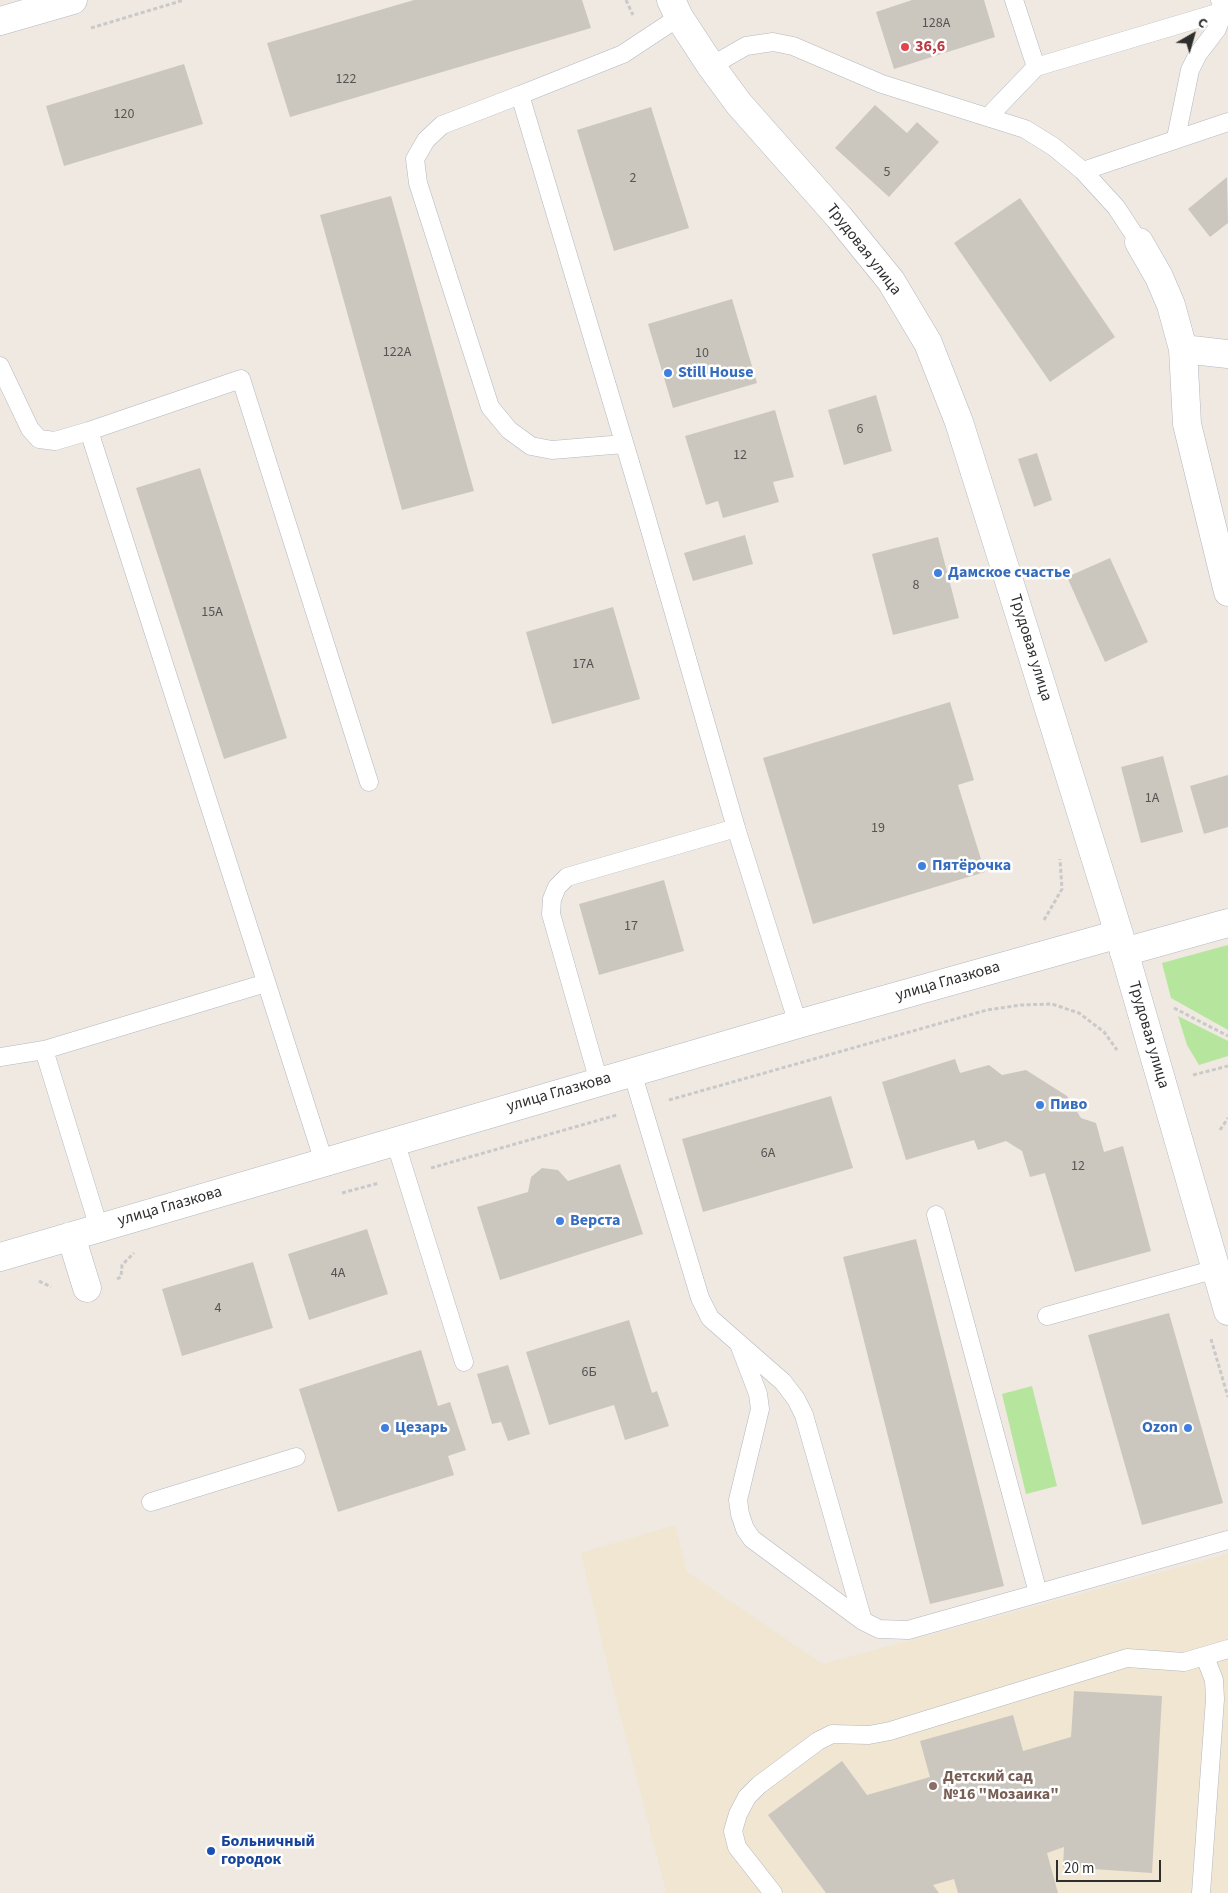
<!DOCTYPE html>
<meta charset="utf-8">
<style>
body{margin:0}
#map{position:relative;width:1228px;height:1893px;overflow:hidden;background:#efe9e1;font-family:"Source Sans 3",sans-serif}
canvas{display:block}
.north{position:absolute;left:1168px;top:10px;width:50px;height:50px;-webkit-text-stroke:4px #fff;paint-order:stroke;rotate:38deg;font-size:14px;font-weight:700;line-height:20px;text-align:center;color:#2e2e2e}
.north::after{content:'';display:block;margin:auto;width:18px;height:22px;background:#2e2e2e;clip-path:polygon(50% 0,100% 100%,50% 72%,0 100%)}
.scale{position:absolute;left:1056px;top:1860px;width:105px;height:22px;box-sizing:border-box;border:2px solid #2e2e2e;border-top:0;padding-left:6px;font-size:15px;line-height:18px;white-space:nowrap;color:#2e2e2e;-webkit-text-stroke:4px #fff;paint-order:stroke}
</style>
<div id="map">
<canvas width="1228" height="1893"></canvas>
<div class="north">С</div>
<div class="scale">20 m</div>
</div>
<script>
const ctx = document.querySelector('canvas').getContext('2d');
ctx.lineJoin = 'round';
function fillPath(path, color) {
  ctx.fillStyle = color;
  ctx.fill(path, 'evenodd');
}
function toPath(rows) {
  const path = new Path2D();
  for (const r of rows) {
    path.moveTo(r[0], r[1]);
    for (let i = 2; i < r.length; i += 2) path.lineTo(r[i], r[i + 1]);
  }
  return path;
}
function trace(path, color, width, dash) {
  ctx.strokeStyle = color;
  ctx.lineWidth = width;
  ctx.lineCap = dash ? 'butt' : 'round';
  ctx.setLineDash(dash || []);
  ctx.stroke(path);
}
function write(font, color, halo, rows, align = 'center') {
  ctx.font = font + ' "Source Sans 3",sans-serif';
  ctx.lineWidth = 5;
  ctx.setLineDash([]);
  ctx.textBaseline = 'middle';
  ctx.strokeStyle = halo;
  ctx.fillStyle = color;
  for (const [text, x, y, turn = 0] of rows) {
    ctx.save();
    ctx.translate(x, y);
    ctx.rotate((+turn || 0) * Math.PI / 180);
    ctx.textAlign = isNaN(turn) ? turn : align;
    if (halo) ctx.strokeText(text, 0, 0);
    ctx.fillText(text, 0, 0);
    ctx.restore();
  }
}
fillPath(toPath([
 [675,1525,687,1572,823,1664,1228,1554,1228,1893,660,1893,666,1891,611,1680,581,1553]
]), '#f0e6d1');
fillPath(toPath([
 [1228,945,1228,1030,1171,998,1162,963],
 [1178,1016,1228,1041,1228,1056,1199,1065,1187,1045],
 [1032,1386,1057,1486,1026,1494,1002,1394]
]), '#b6e59e');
fillPath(toPath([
 [414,0,582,0,591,28,290,117,267,43],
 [912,0,984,0,995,37,894,69,876,12],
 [184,64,203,124,64,166,46,106],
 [875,105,907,133,917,122,939,142,889,197,835,148],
 [651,107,689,228,614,251,577,130],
 [1227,177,1228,223,1210,237,1188,209],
 [391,196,474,491,402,510,320,215],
 [1020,198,1115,337,1050,382,954,243],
 [732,299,757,383,673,408,648,324],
 [876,395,892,451,844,465,828,410],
 [775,410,794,477,773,482,779,502,723,518,718,501,706,505,685,436],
 [1037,453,1052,500,1034,507,1018,459],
 [200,468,287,738,224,759,136,488],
 [745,535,753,564,693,581,684,553],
 [938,537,959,618,893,635,872,554],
 [1110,558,1148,642,1105,662,1067,577],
 [613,607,640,699,552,724,526,632],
 [950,702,974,780,958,785,985,872,813,924,763,758],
 [1163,756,1183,832,1141,843,1121,767],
 [1228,775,1228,827,1204,834,1190,786],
 [664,880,684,951,599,975,579,904],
 [955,1059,960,1073,989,1065,1002,1075,1026,1070,1067,1096,1081,1118,1096,1123,1104,1152,1123,1146,1151,1251,1075,1272,1045,1173,1030,1177,1022,1151,1006,1141,978,1150,974,1140,906,1160,882,1082],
 [831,1096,853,1168,703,1212,682,1139],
 [620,1164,643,1234,500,1280,477,1207,528,1192,531,1177,542,1168,558,1170,568,1181],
 [367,1229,388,1294,309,1320,288,1254],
 [916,1239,1004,1586,930,1604,843,1257],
 [253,1262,273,1328,182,1356,162,1289],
 [1169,1313,1223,1503,1142,1525,1088,1335],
 [629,1320,652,1393,657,1391,669,1426,625,1440,614,1405,549,1425,526,1352],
 [421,1350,438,1406,450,1402,466,1450,448,1456,454,1475,338,1512,299,1389],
 [508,1365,530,1434,508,1441,501,1422,492,1424,477,1374],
 [1074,1691,1162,1696,1152,1873,1063,1867,1064,1847,1047,1853,1058,1893,958,1893,954,1879,933,1885,939,1893,826,1893,768,1815,842,1761,867,1795,930,1777,920,1741,1013,1715,1023,1751,1071,1737]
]), '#cbc7bf');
const lane = toPath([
 [1014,0,1036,67],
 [679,17,623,54,520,95,644,509,736,828,798,1024],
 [711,66,746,46,773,42,793,46,882,84,1025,129,1054,147,1083,171,1116,207,1139,242],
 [520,95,442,125,426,140,415,159,418,183,490,407,509,430,531,446,552,450,624,444],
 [988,117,1036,67,1224,11,1220,0],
 [1176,138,1190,70,1198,54,1217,29,1224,11,1228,9],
 [1083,171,1228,122],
 [0,366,30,429,39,439,55,441,89,431,324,1162],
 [89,431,241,379,369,782],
 [0,1057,44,1050],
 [632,1072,700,1298,710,1318,783,1382,796,1399,804,1415,863,1621],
 [599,1082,551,914,552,899,557,887,567,877,736,828],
 [395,1141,464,1362],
 [936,1215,1038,1593],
 [99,1228,44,1050,266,983],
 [1047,1316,1216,1269],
 [739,1344,758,1394,760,1409,738,1500,740,1514,745,1529,752,1539,863,1621,879,1629,908,1630,1228,1540],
 [151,1502,296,1457],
 [773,1893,737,1847,733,1831,738,1814,747,1797,759,1785,818,1741,832,1734,869,1735,890,1731,1127,1658,1184,1662,1228,1649],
 [1201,1893,1215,1699,1214,1680,1205,1657]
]);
const street = toPath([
 [1139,242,1159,277,1171,305,1183,349,1187,424,1228,592],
 [1183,349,1228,354],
 [1124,952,1228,923]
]);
const secondary = toPath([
 [671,0,679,17,711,66,739,104,839,217,891,281,928,343,959,422,1010,584,1119,934,1228,1311],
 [0,21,73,0],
 [71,1236,87,1288],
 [0,1257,798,1024,1119,934]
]);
trace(lane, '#b4b7c1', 19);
trace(street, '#b4b7c1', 29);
trace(secondary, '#b4b7c1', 29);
trace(toPath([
 [626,0,633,15],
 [91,28,184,0],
 [1044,920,1062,889,1060,859],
 [1174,1008,1228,1036],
 [1193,1075,1228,1066],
 [669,1100,987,1010,1021,1005,1052,1004,1079,1013,1104,1032,1117,1050],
 [1220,1130,1228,1118],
 [431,1168,617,1115],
 [342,1193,379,1183],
 [117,1279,121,1277,122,1265,134,1253],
 [39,1281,51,1287],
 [1211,1339,1228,1397]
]), '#c9c9c9', 3, [4, 2.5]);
trace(lane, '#fff', 18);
trace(street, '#fff', 28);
trace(secondary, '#fff', 28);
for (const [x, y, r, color] of [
 [905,47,5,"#e0444e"],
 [668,373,5,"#3f7fe0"],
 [938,573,5,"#3f7fe0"],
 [922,866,5,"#3f7fe0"],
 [1040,1105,5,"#3f7fe0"],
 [560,1221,5,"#3f7fe0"],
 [385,1428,5,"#3f7fe0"],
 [1188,1428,5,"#3f7fe0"],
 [933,1786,5,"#8d6e63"],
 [211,1851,5,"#1a4fb4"]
]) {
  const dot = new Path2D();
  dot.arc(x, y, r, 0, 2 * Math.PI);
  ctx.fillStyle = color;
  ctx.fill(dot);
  trace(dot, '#fff', 2);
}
write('14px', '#555452', null, [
 ["128А",936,24],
 ["122",346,80],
 ["120",124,115],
 ["5",887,173],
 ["2",633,179],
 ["122А",397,353],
 ["10",702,354],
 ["6",860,430],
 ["12",740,456],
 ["8",916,586],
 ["15А",212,613],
 ["17А",583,665],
 ["1А",1152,799],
 ["19",878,829],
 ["17",631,927],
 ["6А",768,1154],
 ["12",1078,1167],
 ["4А",338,1274],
 ["4",218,1309],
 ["6Б",589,1373]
]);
write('bold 16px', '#be3a42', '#fff', [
 ["36,6",915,47]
], 'left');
write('16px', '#2e2e2e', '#fff', [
 ["Трудовая улица",863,250,52],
 ["Трудовая улица",1030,648,73],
 ["улица Глазкова",948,982,-16],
 ["Трудовая улица",1148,1035,74],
 ["улица Глазкова",559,1093,-16],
 ["улица Глазкова",170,1207,-16]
]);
write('bold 16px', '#366cbe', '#fff', [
 ["Still House",678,373],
 ["Дамское счастье",948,573],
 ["Пятёрочка",932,866],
 ["Пиво",1050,1105],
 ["Верста",570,1221],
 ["Цезарь",395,1428],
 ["Ozon",1178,1428,"right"]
], 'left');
write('bold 16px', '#785e54', '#fff', [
 ["Детский сад",943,1777],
 ["№16 \"Мозаика\"",943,1795]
], 'left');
write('bold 16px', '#164399', '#fff', [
 ["Больничный",221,1842],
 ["городок",221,1860]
], 'left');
</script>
